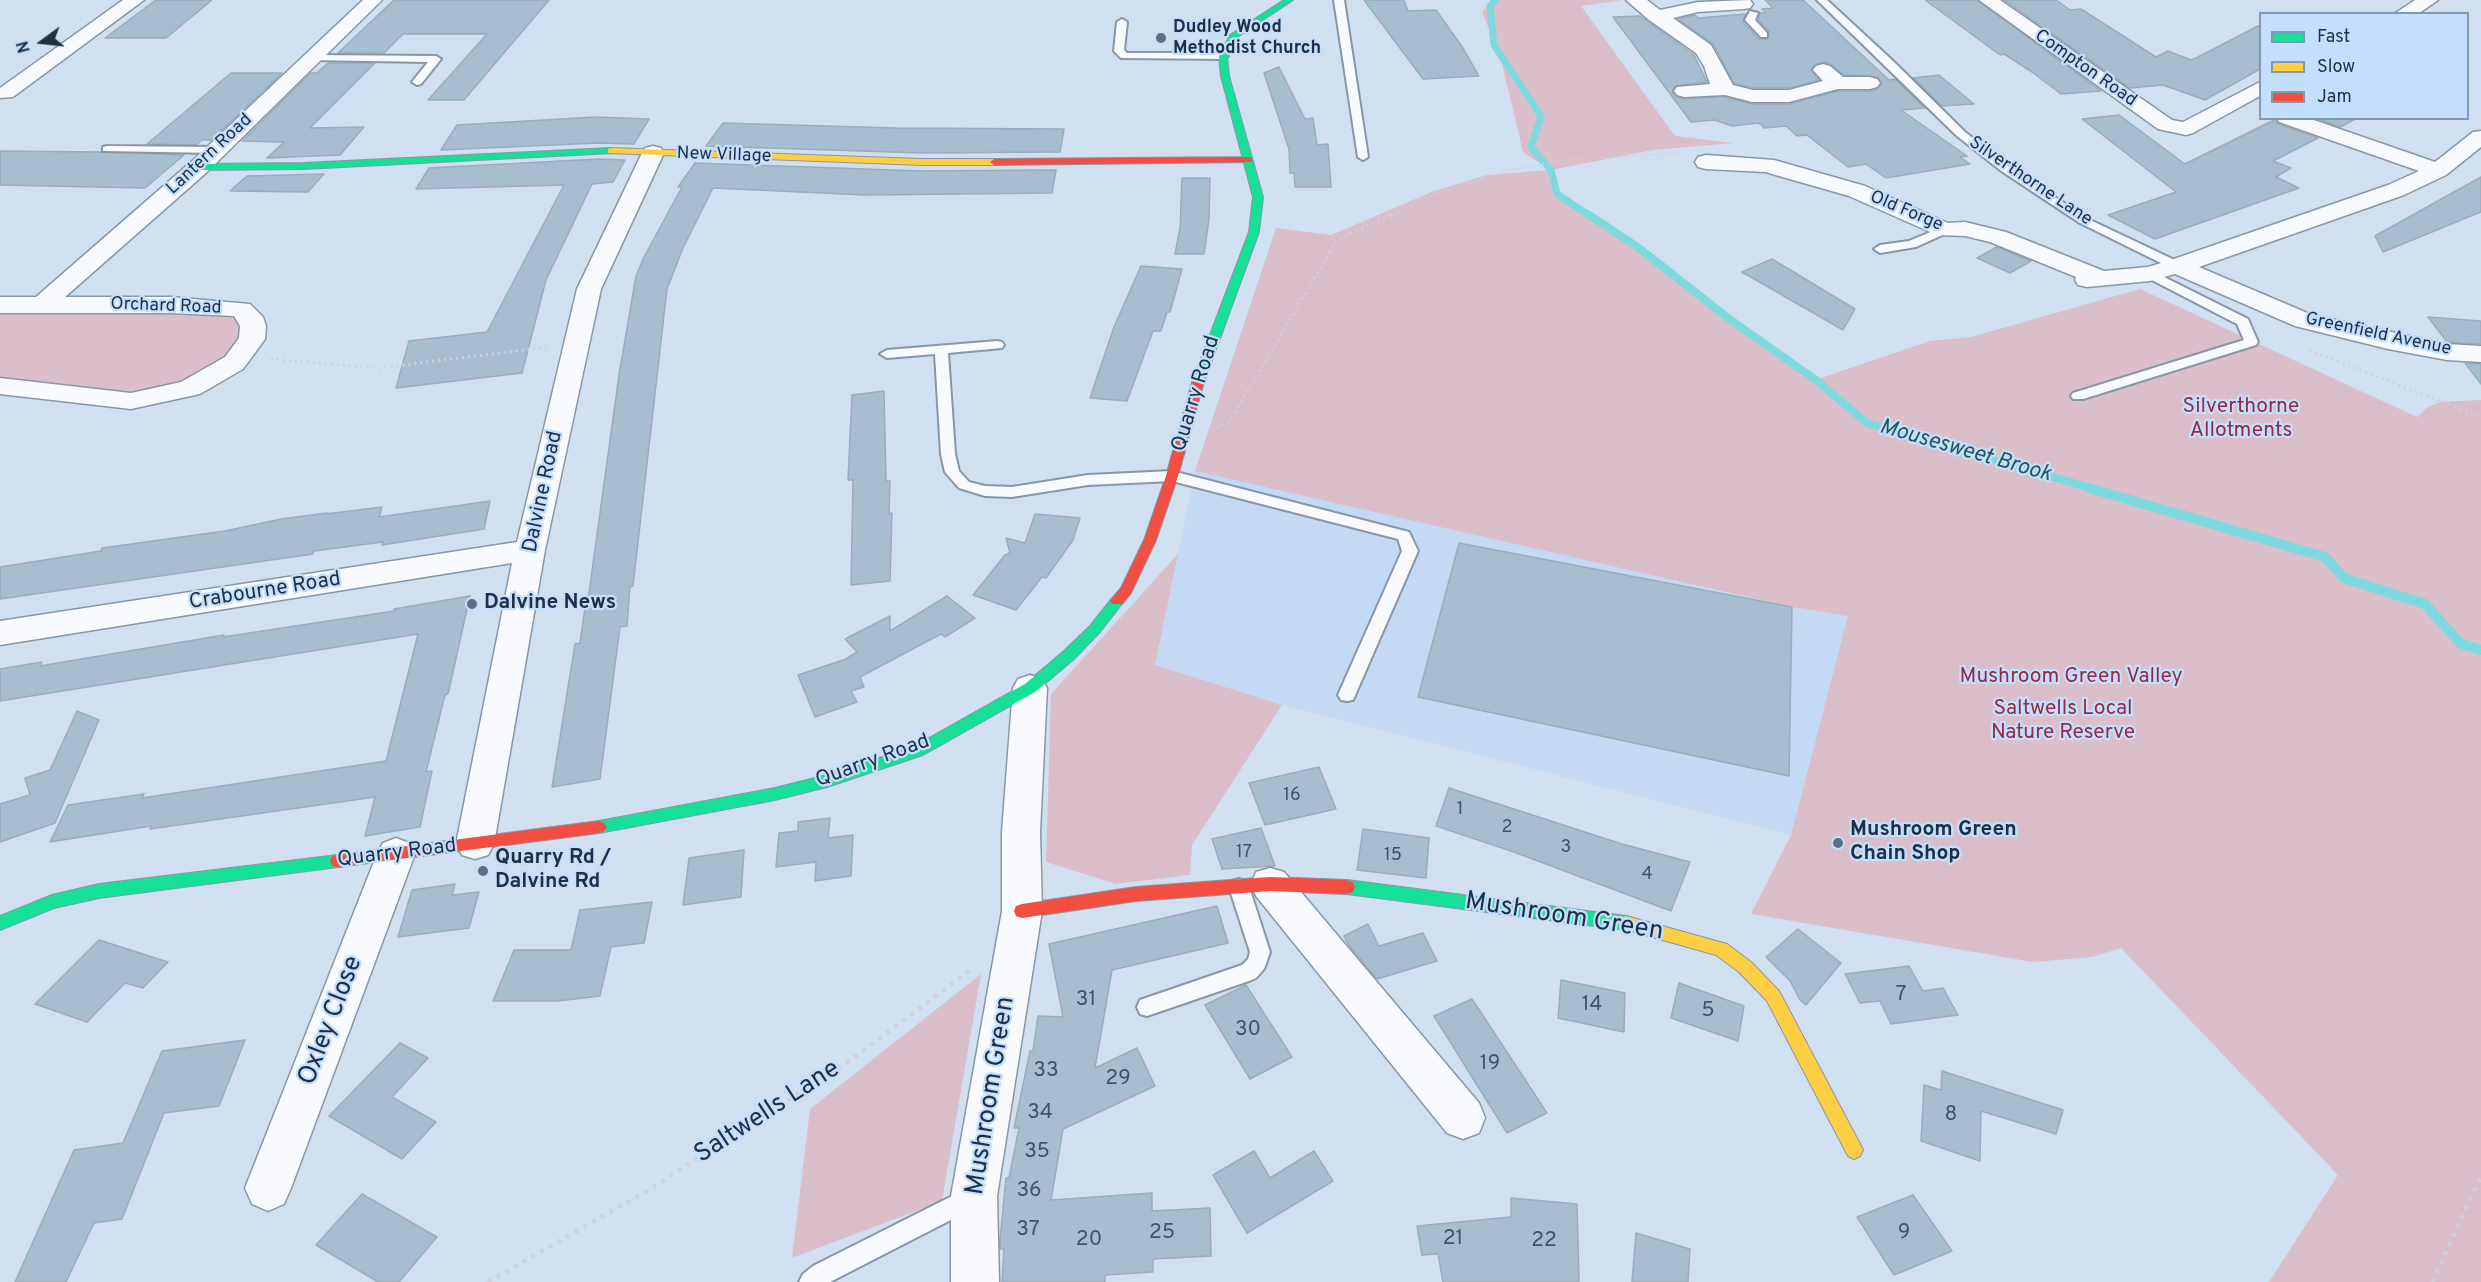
<!DOCTYPE html>
<style>
body{margin:0}
#map{position:relative;width:2481px;height:1282px;overflow:hidden;background:#d1e0f1;font-family:Overpass,sans-serif}
canvas{display:block}
.legend{position:absolute;left:2259px;top:12px;width:210px;height:108px;box-sizing:border-box;background:#c4dffe;border:2px solid #8299b4;margin:0;padding:8px 10px;list-style:none;font-size:18px;color:#1f3044}
.legend li{display:flex;align-items:center;gap:12px;height:30px}
.legend b{width:30px;border:2px solid #8299b4}
.north{position:absolute;left:12px;top:12px;width:60px;height:60px;-webkit-text-stroke:4px #c4dffe;paint-order:stroke;rotate:255deg;font-size:16px;font-weight:700;line-height:24px;text-align:center;color:#1f3044}
.north::after{content:'';display:block;margin:auto;width:21px;height:27px;background:#1f3044;clip-path:polygon(50% 0,100% 100%,50% 72%,0 100%)}
</style>
<div id="map">
<canvas width="2481" height="1282"></canvas>
<ul class="legend">
<li><b style="height:8px;background:#16e098"></b>Fast</li>
<li><b style="height:8px;background:#ffcf43"></b>Slow</li>
<li><b style="height:8px;background:#f24e42"></b>Jam</li>
</ul>
<div class="north">N</div>
</div>
<script>
const ctx = document.querySelector('canvas').getContext('2d');
ctx.lineJoin = 'round';
function fillPath(path, color) {
  ctx.fillStyle = color;
  ctx.fill(path, 'evenodd');
}
function toPath(rows) {
  const path = new Path2D();
  for (const r of rows) {
    path.moveTo(r[0], r[1]);
    for (let i = 2; i < r.length; i += 2) path.lineTo(r[i], r[i + 1]);
  }
  return path;
}
function trace(path, color, width, dash) {
  ctx.strokeStyle = color;
  ctx.lineWidth = width;
  ctx.lineCap = dash ? 'butt' : 'round';
  ctx.setLineDash(dash || []);
  ctx.stroke(path);
}
function write(font, color, halo, rows, align = 'center') {
  ctx.font = font + ' Overpass,sans-serif';
  ctx.lineWidth = 4.5;
  ctx.setLineDash([]);
  ctx.textBaseline = 'middle';
  ctx.strokeStyle = halo;
  ctx.fillStyle = color;
  for (const [text, x, y, turn = 0] of rows) {
    ctx.save();
    ctx.translate(x, y);
    ctx.rotate((+turn || 0) * Math.PI / 180);
    ctx.textAlign = isNaN(turn) ? turn : align;
    if (halo) ctx.strokeText(text, 0, 0);
    ctx.fillText(text, 0, 0);
    ctx.restore();
  }
}
fillPath(toPath([
 [1195,470,1792,607,1848,616,1791,835,1282,705,1155,666]
]), '#c3d9f4');
fillPath(toPath([
 [1493,0,1623,0,1581,6,1675,136,1734,143,1652,150,1551,170,1557,194,1639,248,1728,318,1818,379,1930,341,1971,337,2140,289,2417,417,2428,407,2440,402,2481,400,2481,1282,2269,1282,2338,1175,2121,948,2092,957,2033,962,1751,914,1791,835,1848,616,1792,607,1195,471,1276,228,1331,235,1434,191,1487,175,1550,170,1523,152,1501,59,1482,12],
 [0,312,226,314,239,322,241,330,238,344,226,357,202,373,172,385,119,393,0,379],
 [1178,554,1155,665,1282,705,1192,845,1190,875,1116,884,1046,862,1051,694],
 [981,974,942,1201,792,1258,810,1109]
]), '#dabec9');
trace(toPath([
 [1495,0,1490,6,1494,45,1541,116,1531,147,1551,170,1557,194,1590,216]
]), '#7dd9dc', 7);
trace(toPath([
 [1588,214,1639,248,1728,318,1816,380,1867,423,2094,489]
]), '#7dd9dc', 8);
trace(toPath([
 [2089,488,2325,557,2344,578,2425,604,2460,643,2481,650]
]), '#7dd9dc', 10);
const building = toPath([
 [156,0,212,0,166,38,105,38,156,0],
 [394,0,549,0,464,100,428,100,487,34,403,34,384,53,338,53,394,0],
 [1364,0,1404,0,1408,11,1436,10,1463,48,1479,76,1423,79,1364,0],
 [1765,0,1803,0,1889,80,1895,79,1925,108,1901,110,1967,156,1960,157,1970,164,1886,178,1866,164,1848,167,1807,135,1797,136,1786,126,1764,128,1759,123,1732,126,1715,120,1691,122,1613,17,1640,16,1694,55,1707,82,1675,86,1672,92,1676,97,1683,99,1725,97,1752,104,1789,104,1838,91,1871,91,1878,89,1882,84,1878,77,1844,75,1831,64,1824,62,1815,64,1811,70,1819,80,1789,88,1753,88,1734,83,1713,44,1678,19,1695,15,1698,18,1746,14,1743,22,1759,39,1767,39,1769,31,1758,20,1760,13,1766,13,1762,9,1773,8,1765,0],
 [1925,0,1977,0,2101,91,2061,94,2032,72,2004,54,2000,55,1925,0],
 [2004,0,2056,0,2070,10,2081,9,2156,57,2168,51,2191,60,2196,58,2260,25,2260,69,2205,100,2163,85,2130,88,2004,0],
 [328,63,375,63,310,128,364,127,340,155,267,158,284,142,242,141,311,73,317,73,328,63],
 [1279,67,1305,119,1313,118,1317,145,1328,144,1331,187,1295,187,1294,173,1290,173,1289,149,1264,73,1279,67],
 [231,73,282,73,211,140,202,140,196,145,147,144,231,73],
 [1939,75,1974,104,1942,106,1913,78,1939,75],
 [2119,115,2185,164,2274,120,2278,124,2318,138,2273,161,2291,168,2276,177,2299,188,2155,239,2108,215,2176,192,2082,119,2119,115],
 [596,117,649,119,634,144,599,143,441,150,457,125,596,117],
 [2316,118,2357,118,2340,127,2316,118],
 [723,123,896,128,1064,129,1060,152,922,153,706,146,723,123],
 [0,151,101,152,184,155,145,188,0,185,0,151],
 [599,159,625,160,613,182,592,184,546,280,522,373,396,388,409,341,487,332,564,185,416,189,429,168,599,159],
 [695,163,922,171,1056,170,1052,193,866,195,713,188,683,248,667,289,633,586,630,587,627,626,620,627,600,779,552,787,575,644,580,643,586,601,588,600,619,375,636,276,644,257,682,187,678,187,695,163],
 [324,174,308,192,230,191,247,176,324,174],
 [2481,177,2481,212,2383,252,2375,236,2481,177],
 [1182,178,1210,178,1209,219,1204,254,1175,254,1180,228,1182,178],
 [1997,247,2031,261,2010,273,1977,258,1997,247],
 [1772,259,1855,309,1843,330,1742,272,1772,259],
 [1141,266,1182,269,1170,312,1167,312,1161,331,1153,331,1127,401,1090,398,1114,327,1141,266],
 [2428,317,2481,321,2481,344,2447,342,2428,317],
 [2465,363,2481,364,2481,384,2465,363],
 [884,391,886,481,890,481,889,514,892,513,890,581,851,585,853,480,848,480,852,395,884,391],
 [490,501,484,529,382,545,383,542,314,551,313,554,0,599,0,567,101,551,102,548,225,531,281,519,327,513,326,514,382,507,379,517,490,501],
 [1035,514,1080,518,1073,540,1046,578,1042,577,1016,610,973,595,1005,555,1010,553,1006,538,1025,543,1035,514],
 [1459,543,1792,607,1789,776,1418,697,1459,543],
 [470,596,448,694,445,695,426,772,432,771,420,827,365,836,375,797,150,829,151,826,50,842,68,805,144,794,142,798,386,761,418,634,0,701,0,669,42,662,40,666,224,635,223,637,394,611,394,609,470,596],
 [947,596,975,618,945,637,941,634,860,677,864,687,851,691,857,702,815,717,798,675,846,659,857,652,845,639,890,616,890,631,947,596],
 [77,711,99,720,55,823,0,842,0,804,30,795,25,778,50,770,77,711],
 [1319,767,1336,809,1265,825,1249,783,1319,767],
 [1449,788,1622,844,1690,862,1671,911,1514,852,1436,826,1449,788],
 [830,818,828,838,853,835,851,876,815,881,816,862,776,867,779,833,798,831,798,822,830,818],
 [1261,828,1275,866,1222,869,1212,839,1261,828],
 [1363,829,1429,838,1426,878,1357,870,1363,829],
 [744,850,741,897,683,905,689,858,744,850],
 [455,884,452,895,479,892,469,928,398,937,412,890,455,884],
 [652,902,644,943,611,947,600,996,558,1001,493,1001,514,950,571,950,580,910,652,902],
 [1217,906,1228,943,1112,970,1095,1068,1137,1048,1155,1086,1063,1129,1051,1200,1152,1193,1152,1211,1210,1208,1211,1256,1153,1259,1153,1272,1105,1275,1105,1282,1002,1282,1004,1249,1000,1249,1000,1240,1006,1178,1009,1178,1019,1128,1014,1128,1030,1051,1033,1051,1038,1016,1063,1017,1049,944,1217,906],
 [1368,924,1379,946,1423,933,1437,961,1377,979,1348,944,1344,936,1368,924],
 [1798,929,1841,963,1806,1005,1800,1000,1790,981,1766,957,1798,929],
 [99,940,168,962,143,988,125,983,87,1022,35,1004,99,940],
 [1909,966,1923,991,1943,988,1958,1015,1891,1024,1880,1001,1860,1003,1845,974,1909,966],
 [1561,980,1625,993,1624,1032,1558,1018,1561,980],
 [1679,983,1744,1006,1738,1041,1671,1018,1679,983],
 [1246,985,1292,1057,1250,1079,1205,1005,1246,985],
 [1472,999,1547,1113,1507,1133,1434,1016,1472,999],
 [245,1040,219,1106,164,1113,122,1219,94,1223,66,1282,15,1282,74,1150,123,1143,162,1051,245,1040],
 [400,1043,428,1058,392,1097,436,1122,402,1159,329,1116,400,1043],
 [1942,1071,2063,1110,2056,1134,1981,1111,1980,1161,1921,1141,1924,1085,1941,1090,1942,1071],
 [1254,1151,1270,1178,1314,1151,1333,1181,1247,1233,1213,1175,1254,1151],
 [362,1194,437,1237,399,1282,378,1282,316,1245,362,1194],
 [1913,1195,1952,1251,1894,1275,1857,1217,1913,1195],
 [1511,1198,1577,1204,1579,1282,1443,1282,1438,1254,1422,1255,1417,1226,1511,1217,1511,1198],
 [1636,1233,1690,1249,1688,1282,1632,1282,1636,1233]
]);
fillPath(building, '#a6becf');
trace(building, '#99adbb', 1.5);
const lane = toPath([
 [1334,0,1344,0,1368,157,1363,160,1358,157,1334,0],
 [1817,0,1827,0,1893,61,1965,132,2008,166,2088,219,2181,263,2181,269,2173,269,2080,223,2000,170,1957,136,1817,0],
 [1750,11,1758,13,1755,20,1767,33,1767,37,1761,37,1745,20,1750,11],
 [1122,19,1127,22,1124,50,1127,53,1223,53,1228,56,1223,59,1121,58,1114,51,1117,22,1122,19],
 [312,55,436,56,441,59,421,84,417,85,412,82,428,62,309,60,307,58,312,55],
 [107,146,217,147,222,150,217,153,103,151,103,147,107,146],
 [1945,226,1951,230,1949,232,1916,247,1880,253,1874,249,1880,245,1909,241,1945,226],
 [2150,270,2248,319,2258,342,2256,345,2083,399,2073,399,2071,396,2073,393,2244,340,2237,324,2146,277,2144,274,2150,270],
 [997,341,1002,342,1004,345,1002,348,948,353,955,454,959,471,969,482,985,486,1012,487,1088,475,1172,471,1409,532,1418,551,1353,700,1347,701,1341,700,1338,695,1402,551,1398,539,1172,481,1088,485,1012,497,985,496,959,488,945,472,941,454,935,354,887,358,880,354,887,350,997,341],
 [1239,879,1246,881,1249,887,1270,952,1264,969,1256,978,1249,981,1147,1016,1140,1014,1137,1007,1140,1000,1242,965,1248,959,1250,952,1229,887,1232,881,1239,879],
 [970,1187,978,1190,981,1198,978,1206,830,1282,799,1282,803,1274,813,1266,970,1187]
]);
const street = toPath([
 [123,0,144,0,13,97,0,98,0,88,123,0],
 [363,0,382,0,207,172,65,297,170,297,250,304,263,317,266,326,265,339,243,369,200,394,131,409,0,394,0,378,131,393,181,382,225,357,239,338,240,326,234,316,170,313,0,313,0,297,36,297,191,162,363,0],
 [1626,0,1647,0,1660,10,1698,2,1750,0,1753,4,1750,8,1744,9,1698,12,1673,18,1711,45,1733,85,1753,90,1789,90,1823,81,1813,70,1816,66,1823,64,1830,66,1843,77,1870,77,1877,79,1880,83,1877,87,1870,89,1838,89,1789,102,1752,102,1725,95,1684,97,1677,95,1674,91,1677,87,1710,84,1704,66,1696,53,1649,20,1626,0],
 [1979,0,2000,0,2172,120,2183,122,2260,82,2260,96,2193,133,2186,135,2158,129,1979,0],
 [2415,0,2438,0,2418,14,2394,14,2415,0],
 [2276,118,2308,118,2435,162,2473,132,2481,131,2481,147,2446,175,2404,195,2199,267,2312,315,2447,344,2481,346,2481,362,2447,360,2388,349,2295,326,2175,274,2150,281,2087,287,2078,285,2075,280,2076,277,1990,242,1965,236,1937,235,1849,196,1765,172,1706,169,1698,167,1695,162,1698,157,1706,155,1774,160,1865,186,1948,223,1965,222,2006,232,2104,271,2148,267,2168,261,2388,185,2419,171,2279,122,2276,118],
 [653,146,661,148,664,153,601,289,545,550,494,844,488,855,475,859,462,855,456,844,512,563,0,645,0,621,517,542,577,289,642,153,645,148,653,146],
 [1030,675,1042,679,1047,688,1040,832,1042,911,997,1196,999,1282,951,1282,951,1196,1002,911,1002,832,1013,688,1018,679,1030,675],
 [396,838,409,843,415,854,291,1188,284,1204,268,1211,252,1204,245,1188,377,854,383,843,396,838],
 [1270,868,1284,872,1479,1103,1485,1118,1479,1133,1463,1139,1447,1133,1256,896,1251,884,1256,872,1270,868]
]);
const fast = toPath([
 [1284,0,1293,0,1236,38,1227,56,1229,76,1263,197,1259,232,1204,382,1198,385,1192,382,1249,232,1253,197,1221,76,1219,56,1230,35,1284,0],
 [611,148,614,149,614,153,304,169,199,170,194,167,199,164,304,163,611,148],
 [1117,596,1124,601,1100,632,1074,659,1035,692,923,755,827,787,775,800,599,833,594,831,591,827,594,823,599,821,775,788,827,775,913,747,1025,684,1064,651,1090,626,1112,598,1117,596],
 [338,855,344,856,346,861,344,866,338,867,99,898,54,908,0,930,0,916,52,895,99,884,338,855],
 [1347,880,1626,916,1632,918,1634,923,1632,928,1626,930,1347,894,1341,892,1339,887,1341,882,1347,880]
]);
const slow = toPath([
 [611,148,922,159,994,159,998,162,994,165,922,165,608,153,608,149,611,148],
 [1626,916,1727,944,1751,962,1779,991,1860,1144,1863,1150,1860,1156,1854,1159,1848,1156,1767,1001,1739,972,1716,955,1620,928,1618,923,1620,918,1626,916]
]);
const jam = toPath([
 [1249,157,1252,158,1252,162,994,165,990,162,994,159,1249,157],
 [1198,379,1204,382,1178,476,1156,540,1131,593,1122,604,1112,604,1110,601,1121,588,1144,540,1166,476,1192,382,1198,379],
 [599,821,604,823,607,827,604,831,599,833,338,867,332,866,330,861,332,856,338,855,599,821],
 [1270,877,1347,880,1353,882,1355,887,1353,892,1347,894,1270,891,1136,901,1022,918,1016,916,1014,911,1016,906,1022,904,1136,887,1270,877]
]);
trace(lane, '#8896a7', 4);
trace(street, '#8896a7', 3);
trace(fast, '#8896a7', 2);
trace(slow, '#8896a7', 2);
trace(jam, '#8896a7', 2);
trace(toPath([
 [1390,216,1436,194,1509,170,1573,159,1683,153]
]), '#ced2d8', 2, [1.5, 3]);
trace(toPath([
 [2309,350,2481,417],
 [271,359,379,368,547,347],
 [1217,428,1230,421,1337,240,1393,214]
]), '#ced2d8', 3, [2, 4]);
trace(toPath([
 [488,1282,652,1188,855,1057,973,968],
 [2432,1282,2481,1176]
]), '#ced2d8', 4.5, [4, 6]);
fillPath(lane, '#f8fafd');
fillPath(street, '#f8fafd');
fillPath(fast, '#16e098');
fillPath(slow, '#ffcf43');
fillPath(jam, '#f24e42');
for (const [x, y, r, color] of [
 [1161,38,6,"#5d6e81"],
 [472,604,6,"#5d6e81"],
 [1838,843,6,"#5d6e81"],
 [483,871,6,"#5d6e81"]
]) {
  const dot = new Path2D();
  dot.arc(x, y, r, 0, 2 * Math.PI);
  ctx.fillStyle = color;
  ctx.fill(dot);
  trace(dot, '#c4dffe', 2);
}
write('bold 18px', '#1f3044', '#c4dffe', [
 ["Dudley Wood",1173,28],
 ["Methodist Church",1173,49]
], 'left');
write('18px', '#1f3044', '#c4dffe', [
 ["Compton Road",2085,69,35],
 ["Lantern Road",210,155,-43],
 ["New Village",724,156,2],
 ["Silverthorne Lane",2030,182,34],
 ["Old Forge",1906,212,23],
 ["Orchard Road",166,307,2],
 ["Greenfield Avenue",2378,335,12]
]);
write('18px', '#415467', null, [
 ["16",1292,796],
 ["1",1460,810],
 ["2",1507,828],
 ["3",1566,848],
 ["17",1244,853],
 ["15",1393,856],
 ["4",1647,875]
]);
write('21px', '#1f3044', '#c4dffe', [
 ["Quarry Road",1197,394,-73],
 ["Dalvine Road",544,492,-78],
 ["Crabourne Road",265,592,-9],
 ["Quarry Road",873,762,-20],
 ["Quarry Road",397,854,-7]
]);
write('21px', '#942b40', '#c4dffe', [
 ["Silverthorne",2241,408],
 ["Allotments",2241,432],
 ["Mushroom Green Valley",2071,678],
 ["Saltwells Local",2063,710],
 ["Nature Reserve",2063,734]
]);
write('bold 21px', '#1f3044', '#c4dffe', [
 ["Dalvine News",484,604],
 ["Mushroom Green",1850,831],
 ["Chain Shop",1850,855],
 ["Quarry Rd /",495,859],
 ["Dalvine Rd",495,883]
], 'left');
write('21px', '#415467', null, [
 ["7",1901,996],
 ["31",1086,1001],
 ["14",1592,1006],
 ["5",1708,1012],
 ["30",1248,1031],
 ["19",1490,1065],
 ["33",1046,1072],
 ["29",1118,1080],
 ["34",1040,1114],
 ["8",1951,1116],
 ["35",1037,1153],
 ["36",1029,1192],
 ["37",1028,1231],
 ["25",1162,1234],
 ["9",1904,1234],
 ["21",1453,1240],
 ["20",1089,1241],
 ["22",1544,1242]
]);
write('italic 22px', '#235857', '#c4dffe', [
 ["Mousesweet Brook",1965,452,16]
]);
write('26px', '#1f3044', '#c4dffe', [
 ["Mushroom Green",1564,918,9],
 ["Oxley Close",332,1021,-69],
 ["Mushroom Green",992,1096,-81],
 ["Saltwells Lane",768,1113,-33]
]);
</script>
